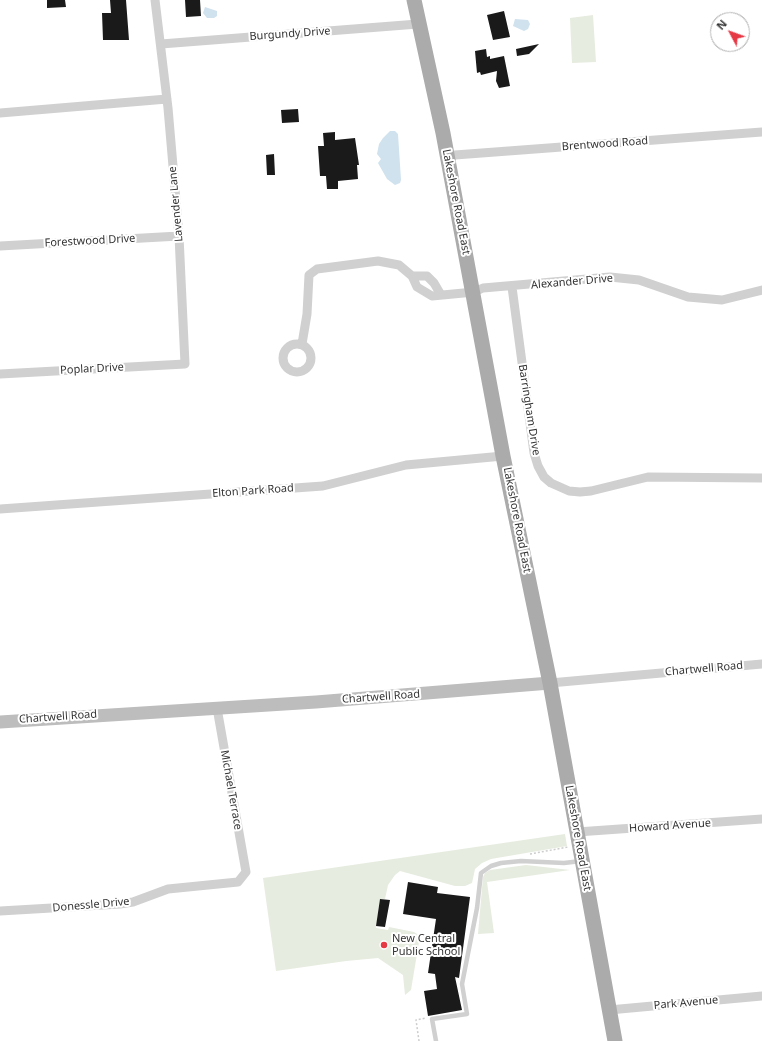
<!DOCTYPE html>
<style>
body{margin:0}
#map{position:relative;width:762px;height:1041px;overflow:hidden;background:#fff;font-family:"Noto Sans",sans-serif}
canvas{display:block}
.north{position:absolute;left:710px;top:12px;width:40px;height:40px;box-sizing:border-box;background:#fff;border:1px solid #adadad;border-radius:50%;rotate:311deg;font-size:11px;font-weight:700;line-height:16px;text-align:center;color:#333}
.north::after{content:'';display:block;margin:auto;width:14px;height:18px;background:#e63946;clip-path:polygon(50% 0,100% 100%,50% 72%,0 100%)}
</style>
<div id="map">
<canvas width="762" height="1041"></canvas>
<div class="north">N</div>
</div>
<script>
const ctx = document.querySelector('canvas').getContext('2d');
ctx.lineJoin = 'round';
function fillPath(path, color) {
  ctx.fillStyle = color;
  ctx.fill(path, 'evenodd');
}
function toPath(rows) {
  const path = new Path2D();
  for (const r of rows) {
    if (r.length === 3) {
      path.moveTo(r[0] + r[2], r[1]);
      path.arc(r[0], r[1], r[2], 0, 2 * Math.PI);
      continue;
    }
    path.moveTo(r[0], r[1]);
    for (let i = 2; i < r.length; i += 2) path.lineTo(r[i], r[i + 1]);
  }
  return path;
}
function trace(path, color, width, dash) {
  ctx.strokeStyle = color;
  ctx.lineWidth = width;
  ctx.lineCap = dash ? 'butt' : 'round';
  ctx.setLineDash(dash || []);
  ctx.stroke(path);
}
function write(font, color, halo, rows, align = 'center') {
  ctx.font = font + ' "Noto Sans",sans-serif';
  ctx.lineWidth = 4;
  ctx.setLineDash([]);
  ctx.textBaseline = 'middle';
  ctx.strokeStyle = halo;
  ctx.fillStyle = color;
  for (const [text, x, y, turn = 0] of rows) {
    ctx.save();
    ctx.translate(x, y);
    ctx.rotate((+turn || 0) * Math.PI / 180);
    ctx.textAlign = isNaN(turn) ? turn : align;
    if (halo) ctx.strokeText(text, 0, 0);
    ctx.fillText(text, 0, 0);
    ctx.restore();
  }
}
fillPath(toPath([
 [593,15,596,62,572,63,570,18],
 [565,834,567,846,491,859,482,863,475,869,472,883,465,886,455,886,400,871,395,875,388,885,385,899,380,899,376,928,388,930,389,927,414,932,420,936,411,990,405,995,403,975,378,958,346,961,276,971,263,878],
 [526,865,570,870,487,882,494,933,478,934,483,877,485,873,490,870]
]), '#e6ecdf');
fillPath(toPath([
 [205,7,217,11,217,16,214,18,207,18,203,13],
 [515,19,528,20,530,24,528,29,524,31,513,26],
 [390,131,395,131,398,134,401,180,400,183,395,185,387,179,378,163,381,159,377,154,379,144,383,138]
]), '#cfe2ee');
fillPath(toPath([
 [47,0,65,0,66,7,47,8],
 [110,0,126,0,129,40,103,40,102,13,111,13],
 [185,0,200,0,201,16,186,17],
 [504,11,510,37,493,40,487,15],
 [539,44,529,54,517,56,516,49],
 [486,49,487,57,490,56,490,59,504,56,510,86,499,88,496,81,497,71,481,75,480,72,477,73,475,51],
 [298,109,299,122,282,123,281,110],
 [335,132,335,140,355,138,359,165,357,165,358,179,338,181,338,189,327,189,326,176,320,176,318,146,324,146,323,133],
 [274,154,275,175,267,175,266,155],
 [408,882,438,887,437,893,470,897,459,978,455,977,462,1010,428,1016,424,991,437,989,435,974,428,973,436,919,403,914],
 [380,899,390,900,385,927,376,926]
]), '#1a1a1a');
trace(toPath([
 [530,854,568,847],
 [419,1041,416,1020,426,1018]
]), '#cdcdcd', 1.5, [2, 2]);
trace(toPath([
 [436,1041,432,1019,467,1014,462,984,477,908,481,873,491,866,501,863,521,861,564,863,581,861]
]), '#d0d0d0', 4.5);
trace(toPath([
 [161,44,418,24],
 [0,113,167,99],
 [448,158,455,155,762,132],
 [0,246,179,236],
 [412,276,427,276,434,283,441,295],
 [512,287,534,453,538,466,544,477,551,483,569,491,580,492,591,491,648,477,762,478],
 [297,358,14],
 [302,344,307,314,309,275,317,269,378,261,399,265,412,276,417,287,432,296,474,292,483,288,610,277,639,280,688,297,722,300,762,290],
 [0,374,185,364,179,236,168,108,155,0],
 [0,509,323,486,406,465,503,456],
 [550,683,762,664],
 [577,832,762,819],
 [0,911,120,904,133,902,168,889,238,882,246,872,217,708],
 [609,1010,762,996]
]), '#d0d0d0', 9);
trace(toPath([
 [0,722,316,702,550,683]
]), '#bdbdbd', 13);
trace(toPath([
 [414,0,443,133,503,456,550,683,615,1041]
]), '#ababab', 15);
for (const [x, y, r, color] of [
 [384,945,4,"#e63946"]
]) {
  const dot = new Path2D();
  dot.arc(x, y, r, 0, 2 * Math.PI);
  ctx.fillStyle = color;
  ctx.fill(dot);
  trace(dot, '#fff', 1.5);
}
write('11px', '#333', '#fff', [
 ["Burgundy Drive",290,34,-4],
 ["Brentwood Road",605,144,-4],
 ["Lakeshore Road East",456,202,79],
 ["Lavender Lane",176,204,-95],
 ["Forestwood Drive",90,241,-3],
 ["Alexander Drive",572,282,-5],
 ["Poplar Drive",92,369,-3],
 ["Barringham Drive",529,410,81],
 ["Elton Park Road",253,491,-4],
 ["Lakeshore Road East",517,520,79],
 ["Chartwell Road",704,669,-5],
 ["Chartwell Road",381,697,-4],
 ["Chartwell Road",58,717,-4],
 ["Michael Terrace",231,790,80],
 ["Howard Avenue",670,826,-4],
 ["Lakeshore Road East",578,838,80],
 ["Donessle Drive",91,905,-5],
 ["Park Avenue",686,1003,-5]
]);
write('11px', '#333', '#fff', [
 ["New Central",392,939],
 ["Public School",392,952]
], 'left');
</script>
